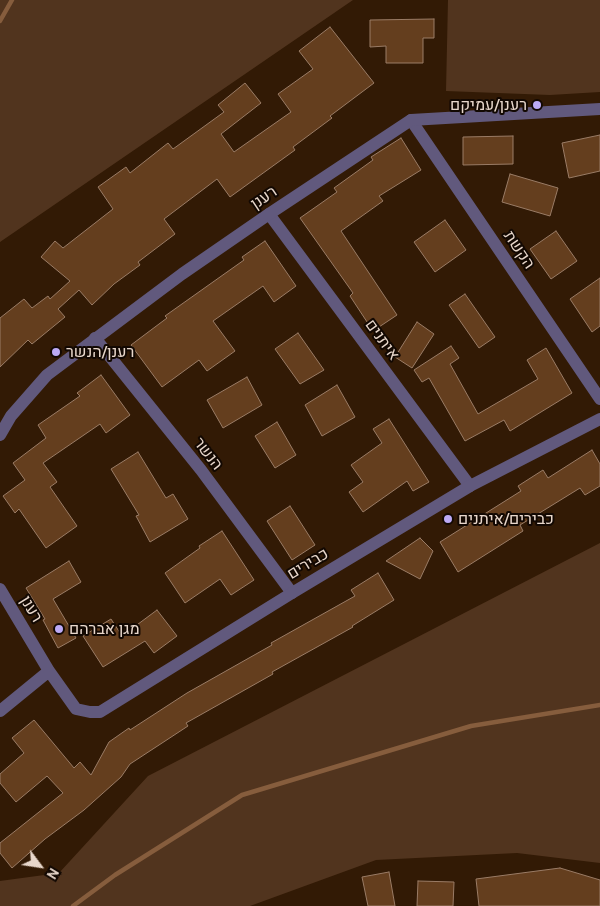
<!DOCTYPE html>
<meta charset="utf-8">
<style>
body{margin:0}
#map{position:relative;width:600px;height:906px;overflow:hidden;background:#321a05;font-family:Cabin,sans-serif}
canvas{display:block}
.north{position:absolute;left:15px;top:841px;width:50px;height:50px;-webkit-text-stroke:4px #120802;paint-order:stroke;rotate:121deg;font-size:14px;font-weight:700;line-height:20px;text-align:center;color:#e8d7cb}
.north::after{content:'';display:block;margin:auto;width:18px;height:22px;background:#e8d7cb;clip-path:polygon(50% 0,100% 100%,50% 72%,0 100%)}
</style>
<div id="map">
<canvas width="600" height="906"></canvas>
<div class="north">N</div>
</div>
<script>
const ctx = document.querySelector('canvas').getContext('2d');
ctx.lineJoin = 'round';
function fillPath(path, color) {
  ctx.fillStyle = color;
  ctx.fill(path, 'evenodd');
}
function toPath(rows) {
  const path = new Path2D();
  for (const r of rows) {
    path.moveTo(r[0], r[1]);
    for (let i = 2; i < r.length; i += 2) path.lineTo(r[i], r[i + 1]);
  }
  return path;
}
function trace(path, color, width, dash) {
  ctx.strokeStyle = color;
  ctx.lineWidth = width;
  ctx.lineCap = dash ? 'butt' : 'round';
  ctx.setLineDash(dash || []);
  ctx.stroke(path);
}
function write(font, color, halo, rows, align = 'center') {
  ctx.font = font + ' Cabin,Heebo,sans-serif';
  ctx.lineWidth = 4;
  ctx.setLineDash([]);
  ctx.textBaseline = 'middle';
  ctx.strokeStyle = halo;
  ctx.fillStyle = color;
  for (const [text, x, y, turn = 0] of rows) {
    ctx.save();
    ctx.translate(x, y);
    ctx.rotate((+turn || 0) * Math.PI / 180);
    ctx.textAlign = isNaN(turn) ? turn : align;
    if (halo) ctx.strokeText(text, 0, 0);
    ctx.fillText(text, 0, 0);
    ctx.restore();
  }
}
fillPath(toPath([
 [0,0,353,0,0,242],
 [448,0,600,0,600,92,550,95,446,91],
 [600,543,600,863,517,853,376,860,250,906,0,906,0,881,59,873,148,776]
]), '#51341e');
trace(toPath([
 [0,21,12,0],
 [73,906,115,875,242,795,471,726,600,705]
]), '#865d3d', 4.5);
const building = toPath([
 [434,19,434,38,423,38,423,63,386,63,386,46,370,47,370,20,434,19],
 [330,27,374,83,330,116,332,118,293,147,295,150,230,197,217,179,164,219,175,234,138,262,140,265,114,284,92,305,79,290,58,309,65,317,32,344,28,340,0,367,0,318,24,299,32,308,48,296,50,299,70,281,41,257,55,241,63,248,113,209,98,187,126,167,130,173,168,143,173,149,224,112,218,105,245,83,261,103,221,134,234,152,291,112,278,94,313,69,299,51,330,27],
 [600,135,600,171,569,178,562,143,600,135],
 [513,136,513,164,463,165,463,137,513,136],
 [401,138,421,170,379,196,383,201,341,231,397,315,373,331,350,296,353,293,300,218,337,192,334,188,373,160,371,157,401,138],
 [510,174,558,188,550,216,502,202,510,174],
 [445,220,466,250,435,272,414,242,445,220],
 [556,231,577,261,551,279,530,249,556,231],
 [265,241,296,286,274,302,263,286,213,321,235,351,207,371,199,360,162,387,131,345,167,318,165,316,244,260,242,257,265,241],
 [600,278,600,326,592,332,570,299,600,278],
 [465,294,495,337,479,348,449,305,465,294],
 [417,322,434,334,412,368,395,357,417,322],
 [298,333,324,370,300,384,275,349,298,333],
 [451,346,459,358,450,364,478,414,538,379,527,360,546,348,572,393,510,431,504,420,465,441,429,378,422,382,414,370,451,346],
 [101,375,130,415,106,433,100,424,43,463,57,482,50,487,77,526,46,548,19,509,15,513,3,496,25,480,13,463,46,438,38,425,80,396,77,393,101,375],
 [247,377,262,405,223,428,207,400,247,377],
 [337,385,355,417,322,436,305,405,337,385],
 [389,419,429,482,413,491,407,481,363,512,349,492,363,482,351,465,382,443,373,429,389,419],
 [277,422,296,455,275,468,255,436,277,422],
 [592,450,600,464,600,486,585,495,580,488,520,525,523,531,458,572,440,542,521,491,518,486,543,470,548,478,592,450],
 [138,452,166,498,173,494,188,519,150,542,136,516,139,515,111,469,138,452],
 [290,506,315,545,292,560,267,521,290,506],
 [222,531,254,580,231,595,220,579,185,603,165,573,200,548,199,546,222,531],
 [420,538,433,551,420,579,386,561,420,538],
 [69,561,81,582,53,599,76,638,58,648,43,620,45,619,26,588,69,561],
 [378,573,394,600,352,626,353,627,272,672,273,674,186,723,188,726,130,764,121,777,84,810,45,839,12,868,0,853,0,843,63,793,47,776,16,802,0,783,0,774,24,753,12,738,34,720,74,768,80,762,91,775,109,742,129,728,130,730,187,693,272,645,271,643,355,596,351,590,378,573],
 [157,610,177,636,154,653,145,641,103,667,83,636,111,619,122,636,157,610],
 [560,868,600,880,600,906,479,906,476,879,560,868],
 [389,872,395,906,368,906,362,877,389,872],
 [418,881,454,882,453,906,417,906,418,881]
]);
fillPath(building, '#643e1e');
trace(building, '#9a7c66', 1);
trace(toPath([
 [411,120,600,399],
 [269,214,470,486],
 [95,338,201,470,292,593]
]), '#61597d', 12);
trace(toPath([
 [0,435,11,416,47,375,182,274,269,214,411,120,600,109],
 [0,589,49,671,76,709,90,712,100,712,292,593,470,486,600,419],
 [0,711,49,671]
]), '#61597d', 12);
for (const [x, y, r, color] of [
 [537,105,5,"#bcaaf5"],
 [56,352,5,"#bcaaf5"],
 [448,519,5,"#bcaaf5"],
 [59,629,5,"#bcaaf5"]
]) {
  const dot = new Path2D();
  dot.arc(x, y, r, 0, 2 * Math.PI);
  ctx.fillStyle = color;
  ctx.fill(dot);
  trace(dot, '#120802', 2);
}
write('16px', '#e8d7cb', '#120802', [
 ["רענן/עמיקם",527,105,"right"],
 ["רענן/הנשר",66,352],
 ["כבירים/איתנים",458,519],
 ["מגן אברהם",69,629]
], 'left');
write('16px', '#e8d7cb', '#120802', [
 ["רענן",264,198,-34],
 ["הקשת",519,250,56],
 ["איתנים",382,340,54],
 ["הנשר",208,454,52],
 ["כבירים",308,564,-31],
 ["רענן",31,609,59]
]);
</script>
